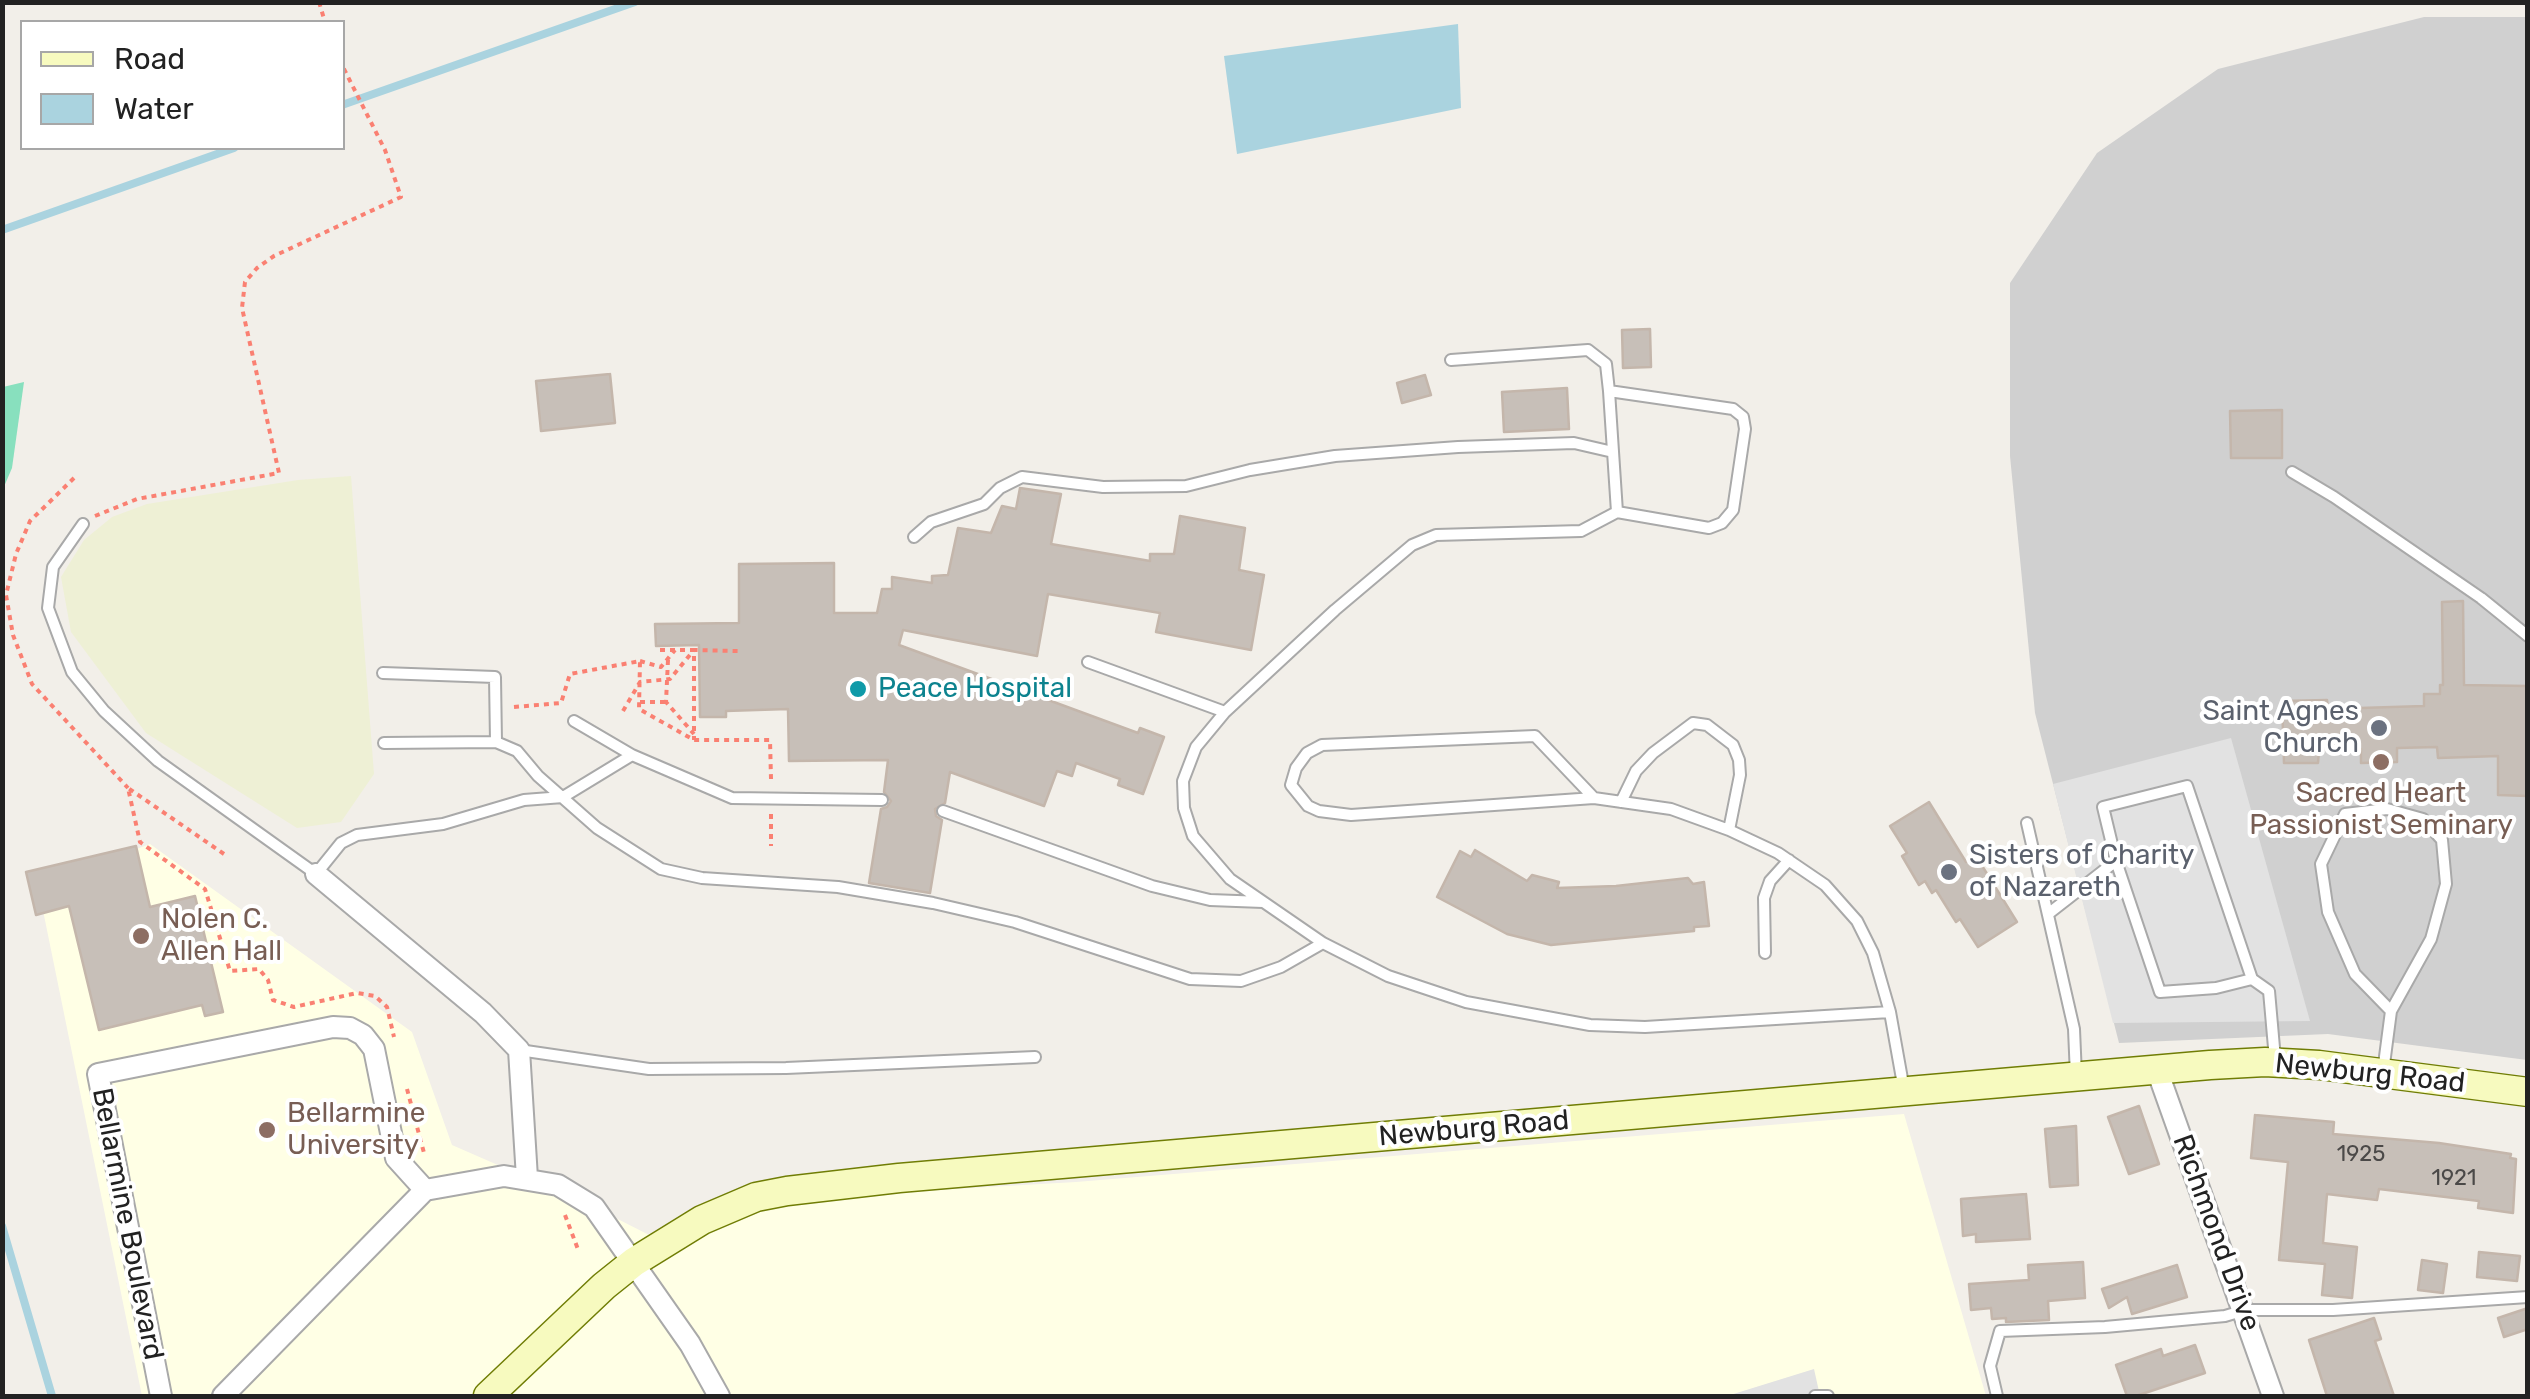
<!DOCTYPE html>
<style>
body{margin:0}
#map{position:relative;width:2530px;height:1399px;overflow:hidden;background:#f2efe9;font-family:Rubik,sans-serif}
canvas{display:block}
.frame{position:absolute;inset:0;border:5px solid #222;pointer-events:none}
.legend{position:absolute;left:20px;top:20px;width:325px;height:130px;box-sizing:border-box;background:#fff;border:2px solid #a7a7a7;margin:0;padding:12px 18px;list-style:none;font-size:30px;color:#222}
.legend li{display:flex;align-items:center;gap:20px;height:50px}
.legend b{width:50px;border:2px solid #a7a7a7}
</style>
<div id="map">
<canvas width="2530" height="1399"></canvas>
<div class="frame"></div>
<ul class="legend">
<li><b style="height:12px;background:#f7fabf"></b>Road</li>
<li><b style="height:28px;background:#aad3df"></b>Water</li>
</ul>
</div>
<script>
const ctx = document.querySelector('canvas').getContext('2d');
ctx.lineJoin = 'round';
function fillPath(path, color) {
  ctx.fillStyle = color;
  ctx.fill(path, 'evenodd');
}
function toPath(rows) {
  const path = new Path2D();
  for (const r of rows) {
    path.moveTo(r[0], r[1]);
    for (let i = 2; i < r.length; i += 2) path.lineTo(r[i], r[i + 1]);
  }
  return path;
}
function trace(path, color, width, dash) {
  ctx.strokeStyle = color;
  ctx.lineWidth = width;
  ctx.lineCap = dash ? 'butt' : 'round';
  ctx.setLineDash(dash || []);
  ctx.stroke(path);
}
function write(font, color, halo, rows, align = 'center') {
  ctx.font = font + ' Rubik,sans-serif';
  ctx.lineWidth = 8;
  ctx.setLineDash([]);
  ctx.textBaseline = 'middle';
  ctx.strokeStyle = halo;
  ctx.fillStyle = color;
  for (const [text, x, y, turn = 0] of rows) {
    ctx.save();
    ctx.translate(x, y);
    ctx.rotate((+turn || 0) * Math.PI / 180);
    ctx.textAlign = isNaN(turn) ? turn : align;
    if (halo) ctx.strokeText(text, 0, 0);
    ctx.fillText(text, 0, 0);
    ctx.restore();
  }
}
fillPath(toPath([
 [150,844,412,1032,452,1145,594,1207,663,1242,796,1198,1076,1182,1904,1114,1986,1396,142,1396,38,886]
]), '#ffffe5');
fillPath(toPath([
 [2424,17,2527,17,2527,1060,2328,1034,2119,1043,2035,713,2010,456,2010,283,2097,153,2218,69]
]), '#d0d0d0');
fillPath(toPath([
 [351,476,374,774,341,822,297,828,146,733,71,632,61,577,84,540,112,517,147,504,298,480]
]), '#eef0d5');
fillPath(toPath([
 [24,382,12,468,3,489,3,387]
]), '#88e0be');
fillPath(toPath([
 [2231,738,2310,1021,2113,1023,2053,784],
 [1814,1369,1820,1396,1727,1396]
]), '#e2e2e2');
fillPath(toPath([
 [1458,24,1461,108,1237,154,1224,56]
]), '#aad3df');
trace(toPath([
 [342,105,635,2],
 [2,230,234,148],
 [2,1226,52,1396]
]), '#aad3df', 8);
const building = toPath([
 [1650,329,1651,367,1623,368,1622,330,1650,329],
 [610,374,615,423,541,431,536,381,610,374],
 [1425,375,1431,395,1402,403,1397,383,1425,375],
 [1567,388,1569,429,1504,432,1502,392,1567,388],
 [2282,410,2282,458,2231,458,2230,411,2282,410],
 [1020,488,1061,494,1051,544,1150,561,1150,554,1174,554,1180,516,1245,528,1239,570,1264,575,1251,650,1156,632,1160,613,1048,594,1037,656,903,630,899,645,1138,733,1140,728,1164,737,1143,794,1118,785,1120,779,1076,763,1072,776,1057,771,1044,806,950,772,945,803,935,809,936,816,942,820,930,893,869,883,881,809,887,807,891,801,884,792,888,760,789,761,788,709,726,711,726,717,700,717,699,645,656,646,655,624,739,623,739,564,834,563,834,613,877,613,882,589,892,589,892,577,932,583,932,576,948,575,958,528,991,533,1002,506,1016,509,1020,488],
 [2463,601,2464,685,2528,686,2528,796,2498,795,2498,756,2438,758,2437,747,2397,748,2397,762,2361,763,2361,749,2319,750,2318,763,2284,763,2282,701,2327,700,2328,709,2424,706,2424,694,2440,694,2440,685,2443,685,2442,602,2463,601],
 [1929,802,1966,862,1976,856,2017,922,1978,947,1960,919,1956,922,1936,890,1932,893,1925,881,1919,885,1902,856,1907,853,1890,826,1929,802],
 [136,846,150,907,195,896,223,1012,205,1016,202,1005,99,1030,69,906,36,915,26,872,136,846],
 [1475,850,1527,881,1532,875,1559,882,1557,888,1616,886,1688,878,1693,884,1704,882,1709,926,1694,927,1694,931,1551,945,1507,934,1437,897,1460,851,1471,857,1475,850],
 [2139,1106,2159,1164,2129,1174,2108,1117,2139,1106],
 [2255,1115,2334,1122,2333,1134,2439,1143,2511,1154,2510,1158,2516,1159,2513,1213,2478,1208,2479,1201,2379,1189,2377,1200,2327,1194,2323,1243,2357,1247,2352,1298,2322,1295,2325,1264,2279,1260,2288,1162,2251,1158,2255,1115],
 [2076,1126,2078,1185,2050,1187,2045,1129,2076,1126],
 [2026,1194,2030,1239,1976,1242,1976,1234,1963,1236,1961,1199,2026,1194],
 [2479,1252,2520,1256,2517,1281,2477,1277,2479,1252],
 [2422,1260,2447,1264,2443,1293,2418,1290,2422,1260],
 [2083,1262,2085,1298,2048,1301,2049,1320,2006,1322,2006,1318,1992,1319,1991,1308,1971,1310,1969,1284,2029,1280,2028,1265,2083,1262],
 [2177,1265,2187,1297,2132,1314,2127,1297,2109,1308,2102,1289,2177,1265],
 [2528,1308,2528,1329,2504,1337,2498,1318,2528,1308],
 [2374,1318,2381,1339,2375,1341,2394,1396,2327,1396,2309,1340,2374,1318],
 [2195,1345,2205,1373,2136,1396,2127,1396,2116,1365,2161,1349,2163,1356,2195,1345]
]);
fillPath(building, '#c7bfb8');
trace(building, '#c4b6ab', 2.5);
const service = toPath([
 [1451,360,1588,350,1606,364,1609,391,1733,409,1743,417,1745,429,1733,510,1722,523,1709,528,1617,512,1581,531,1436,535,1412,545,1335,610,1225,712,1196,747,1183,781,1184,808,1193,836,1230,879,1323,943,1388,976,1466,1002,1590,1025,1645,1027,1890,1012,1904,1090],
 [1609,391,1617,512],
 [2292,472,2334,497,2481,598,2528,636],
 [83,524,53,567,48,608,72,672,104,711,158,761,316,874,341,843,357,835,443,824,524,800,563,797,632,755,732,798,882,800],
 [914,537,931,522,984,504,1000,488,1022,477,1103,487,1186,486,1250,470,1335,456,1458,447,1574,443,1613,452],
 [1088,662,1225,712],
 [383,673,495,677,496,742],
 [574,721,632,755],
 [384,743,496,742,517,751,538,776,597,828,661,869,702,878,838,887,933,903,1015,922,1190,979,1241,981,1281,967,1323,943],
 [1594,798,1535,736,1322,745,1307,753,1296,768,1291,785,1308,806,1319,811,1351,815,1594,798,1671,809,1729,830,1778,853,1825,885,1857,921,1873,953,1890,1012],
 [1621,802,1636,771,1653,753,1693,723,1707,725,1733,745,1739,760,1740,775,1729,830],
 [943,811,1152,886,1210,900,1263,902],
 [2027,823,2074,1029,2076,1076],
 [2048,914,2116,861,2103,807,2187,786,2252,979,2216,988,2160,992,2116,861],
 [1765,953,1764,898,1770,881,1789,860],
 [2252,979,2269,991,2275,1059],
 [519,1050,649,1069,786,1068,1035,1057],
 [2383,1072,2391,1011,2431,939,2446,884,2442,840,2423,819,2387,809,2345,814,2321,864,2328,912,2355,974,2391,1011],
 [1815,1396,1828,1396],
 [1997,1396,1990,1366,2000,1331,2105,1327,2225,1316,2245,1310,2333,1310,2528,1297]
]);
const minor = toPath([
 [316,874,483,1013,519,1050,527,1178],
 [2157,1070,2273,1396],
 [161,1396,98,1074,333,1027,350,1028,363,1035,374,1049,396,1158,425,1190],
 [223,1396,425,1190,504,1176,558,1185,594,1207,690,1344,719,1396]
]);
const secondary = toPath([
 [488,1396,604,1286,634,1262,702,1220,756,1197,787,1191,899,1178,2210,1065,2265,1062,2319,1065,2528,1092]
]);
trace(service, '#a9a9a9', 14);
trace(minor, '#a9a9a9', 24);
trace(secondary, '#707d05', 31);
trace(toPath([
 [319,2,325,22],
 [74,478,30,521,16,554,6,595,13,635,32,684,128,788],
 [95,516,137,499,279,473,242,308,245,282,257,268,274,256,401,197,385,150,342,65],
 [660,650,694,650,694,740],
 [668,660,666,702,694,734],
 [640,661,661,667,675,650],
 [640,702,665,702],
 [514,707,561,703,570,674,640,661,639,709,694,740,770,740,771,779],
 [623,711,640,682,670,679,694,650,738,651],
 [771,814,771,846],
 [224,854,128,788,140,842,205,889,230,971,259,969,268,980,273,1000,294,1007,357,993,375,996,387,1007,394,1037],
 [407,1089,424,1153],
 [565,1215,579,1252]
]), '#fa8072', 4, [5, 5]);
trace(service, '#fff', 10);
trace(minor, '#fff', 20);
trace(secondary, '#f7fabf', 28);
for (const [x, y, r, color] of [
 [858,689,10,"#0f9aa8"],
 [2379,728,10,"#6b7280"],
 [2381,762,10,"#8d6e63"],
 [1949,872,10,"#6b7280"],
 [141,936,10,"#8d6e63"],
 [267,1130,10,"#8d6e63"]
]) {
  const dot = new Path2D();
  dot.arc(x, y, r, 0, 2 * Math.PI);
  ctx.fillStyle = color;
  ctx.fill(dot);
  trace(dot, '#fff', 4);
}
write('22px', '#4b4948', null, [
 ["1925",2361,1155],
 ["1921",2454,1179]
]);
write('28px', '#0d838f', '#fff', [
 ["Peace Hospital",878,689]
], 'left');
write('28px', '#5b616d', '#fff', [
 ["Saint Agnes",2359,712],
 ["Church",2359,744],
 ["Sisters of Charity",1969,856,"left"],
 ["of Nazareth",1969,888,"left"]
], 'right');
write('28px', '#785e54', '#fff', [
 ["Sacred Heart",2381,794,"center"],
 ["Passionist Seminary",2381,826,"center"],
 ["Nolen C.",161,920],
 ["Allen Hall",161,952],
 ["Bellarmine",287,1114],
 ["University",287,1146]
], 'left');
write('28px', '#222', '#fff', [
 ["Newburg Road",2370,1074,6],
 ["Newburg Road",1474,1129,-5],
 ["Bellarmine Boulevard",127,1224,79],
 ["Richmond Drive",2216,1233,70]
]);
</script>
